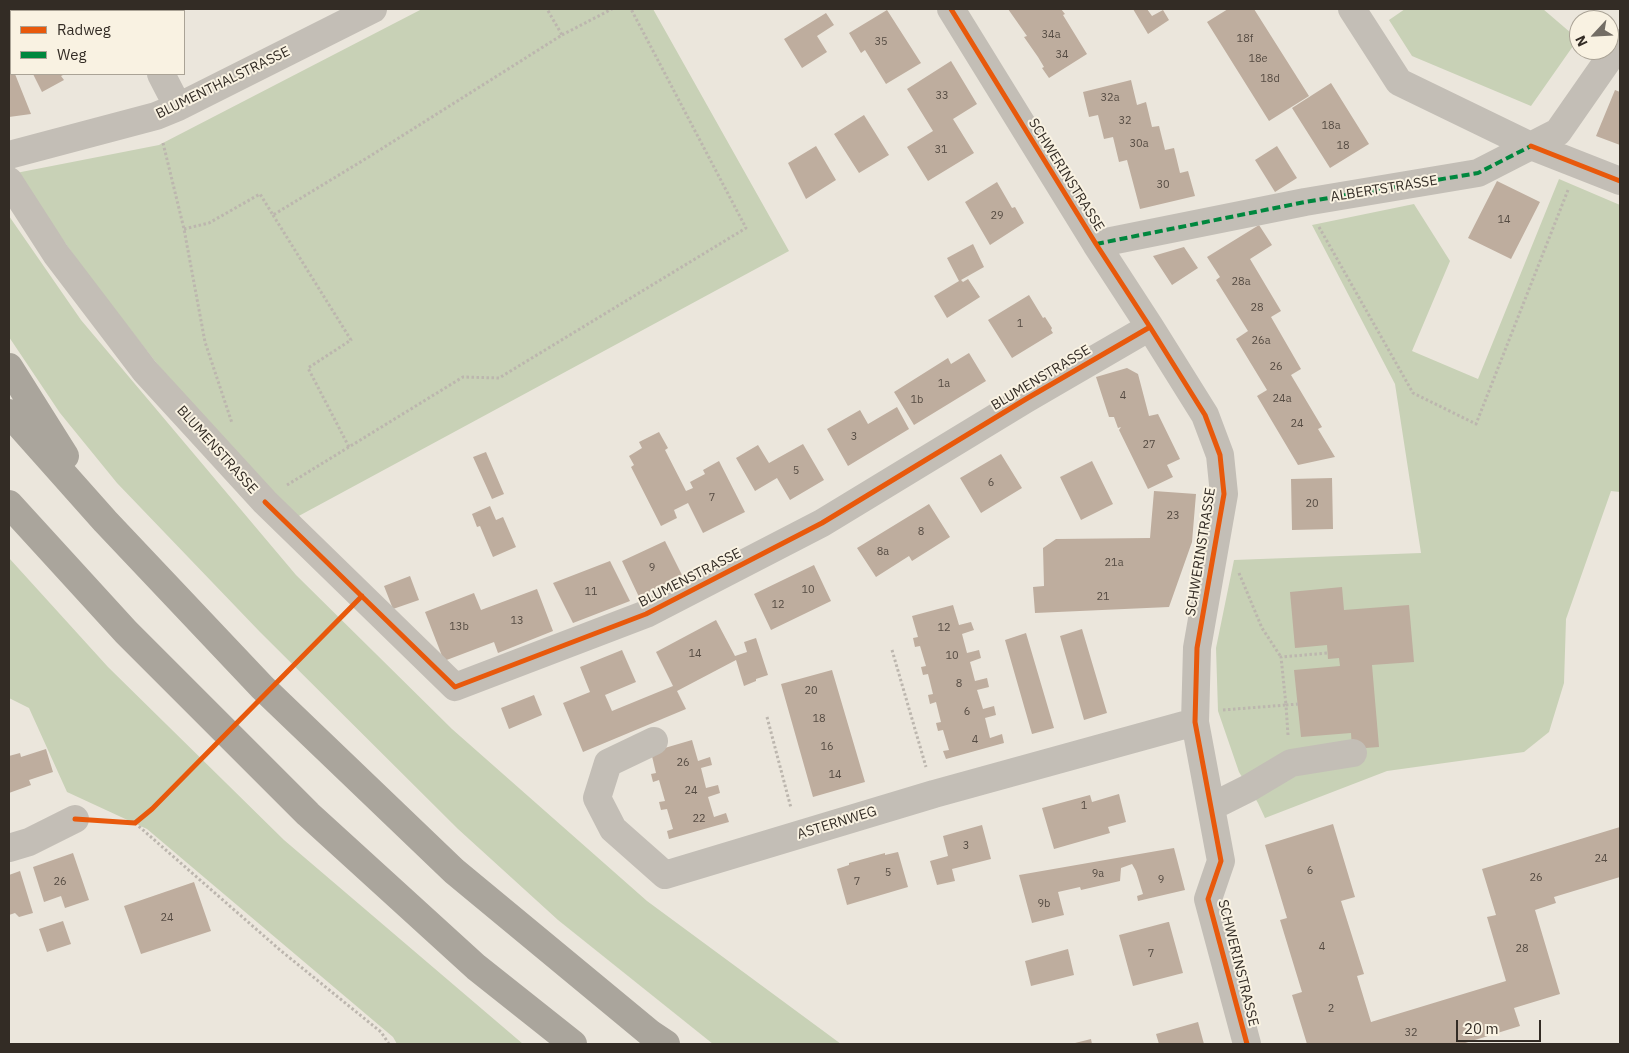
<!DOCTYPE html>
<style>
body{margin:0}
#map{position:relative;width:1629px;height:1053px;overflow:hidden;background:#ebe6dc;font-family:"IBM Plex Sans",sans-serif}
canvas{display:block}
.frame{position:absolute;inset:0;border:10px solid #332c25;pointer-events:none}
.legend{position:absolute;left:10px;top:10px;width:175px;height:65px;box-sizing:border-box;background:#f9f2e2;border:1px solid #aaa396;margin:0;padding:6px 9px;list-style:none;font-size:15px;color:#332c25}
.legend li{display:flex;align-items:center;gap:10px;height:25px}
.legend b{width:25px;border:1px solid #aaa396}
.north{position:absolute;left:1569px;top:10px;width:50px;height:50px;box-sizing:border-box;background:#f9f2e2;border:1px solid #aaa396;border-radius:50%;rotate:245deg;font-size:14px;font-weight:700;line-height:20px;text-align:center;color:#332c25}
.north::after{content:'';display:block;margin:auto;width:18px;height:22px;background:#736d65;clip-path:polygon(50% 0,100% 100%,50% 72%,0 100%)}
.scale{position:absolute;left:1456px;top:1020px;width:85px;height:22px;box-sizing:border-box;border:2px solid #332c25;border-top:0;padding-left:6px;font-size:15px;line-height:18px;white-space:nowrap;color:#332c25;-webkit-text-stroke:4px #f9f2e2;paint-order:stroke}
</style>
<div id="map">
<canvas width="1629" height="1053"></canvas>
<div class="frame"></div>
<ul class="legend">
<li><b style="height:6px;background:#e8590c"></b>Radweg</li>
<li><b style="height:6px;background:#00873e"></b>Weg</li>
</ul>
<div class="north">N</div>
<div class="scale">20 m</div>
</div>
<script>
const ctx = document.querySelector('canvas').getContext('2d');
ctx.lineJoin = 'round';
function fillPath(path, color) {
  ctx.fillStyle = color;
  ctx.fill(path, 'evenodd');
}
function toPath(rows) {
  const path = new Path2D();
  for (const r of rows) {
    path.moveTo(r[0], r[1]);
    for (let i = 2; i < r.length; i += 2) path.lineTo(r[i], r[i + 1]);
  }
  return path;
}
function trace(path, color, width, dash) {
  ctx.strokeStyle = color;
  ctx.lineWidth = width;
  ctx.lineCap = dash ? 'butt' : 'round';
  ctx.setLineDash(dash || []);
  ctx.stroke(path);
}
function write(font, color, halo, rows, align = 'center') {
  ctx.font = font + ' "IBM Plex Sans",sans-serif';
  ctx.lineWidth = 4;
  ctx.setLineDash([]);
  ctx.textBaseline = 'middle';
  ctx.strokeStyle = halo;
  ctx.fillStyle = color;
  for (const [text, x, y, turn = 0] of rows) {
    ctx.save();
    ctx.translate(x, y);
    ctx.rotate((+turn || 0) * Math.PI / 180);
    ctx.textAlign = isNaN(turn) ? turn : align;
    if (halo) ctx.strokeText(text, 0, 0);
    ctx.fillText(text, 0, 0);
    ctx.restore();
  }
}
fillPath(toPath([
 [422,9,653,9,789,251,295,518,158,365,87,274,16,173,159,145],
 [1405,9,1543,9,1578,39,1531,106,1412,56,1389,20],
 [1559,179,1620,205,1620,492,1611,491,1566,619,1564,683,1549,732,1524,752,1387,771,1265,818,1258,803,1239,772,1218,711,1216,648,1234,560,1421,553,1395,384,1312,225,1414,204,1450,261,1412,351,1478,379],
 [9,216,81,320,296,575,452,729,647,901,841,1044,713,1044,558,920,458,829,260,632,117,483,60,413,9,337],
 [9,558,108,667,284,840,523,1044,397,1044,393,1037,147,829,67,792,29,708,9,698]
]), '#c8d1b6');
fillPath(toPath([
 [1008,9,1061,9,1065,14,1063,15,1087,54,1049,78,1042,68,1044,67,1038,57,1024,37,1027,36],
 [1133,9,1147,9,1152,16,1163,10,1169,20,1148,34],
 [1228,9,1254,9,1309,96,1269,121,1207,22],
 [887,10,921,63,886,84,865,50,861,53,849,33],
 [826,13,834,25,817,36,827,52,802,68,784,39],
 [951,61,977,104,953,119,974,153,928,181,907,147,933,131,907,89],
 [11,68,11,74,15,74,31,114,9,117,9,69],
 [33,74,65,74,61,76,64,80,42,92],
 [1131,80,1137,105,1146,102,1152,127,1159,126,1165,150,1174,148,1180,173,1188,171,1195,196,1140,209,1127,160,1119,162,1113,137,1104,139,1098,115,1089,117,1083,92],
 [1331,83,1369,144,1330,168,1292,108],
 [1615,90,1620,92,1620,145,1596,136],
 [864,115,889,155,859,173,834,134],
 [816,146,836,180,806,199,788,163],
 [1277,146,1297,178,1275,192,1255,160],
 [1497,181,1540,202,1511,259,1468,238],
 [997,182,1012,208,1015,207,1024,223,990,245,965,202],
 [1259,225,1272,245,1250,259,1281,311,1271,317,1301,369,1291,375,1322,427,1318,429,1335,457,1298,465,1257,396,1267,390,1236,339,1248,331,1216,280,1220,277,1207,257],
 [973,244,984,267,961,280,963,282,968,279,980,297,947,318,934,296,959,281,947,258],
 [1184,247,1198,268,1172,285,1153,256],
 [1029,295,1043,318,1045,317,1052,328,1051,330,1053,333,1012,358,988,320],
 [969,353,986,381,914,425,894,392,948,358,951,364],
 [1127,368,1138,374,1149,416,1158,414,1180,459,1167,465,1173,477,1148,489,1119,430,1121,427,1118,428,1114,417,1109,417,1096,377],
 [897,407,909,429,848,466,827,429,860,410,868,424],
 [659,432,668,448,665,450,686,491,693,488,690,482,705,474,703,470,719,461,745,512,703,533,688,503,674,510,677,518,661,526,631,467,634,465,629,456,642,448,639,442],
 [803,444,824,480,790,500,777,478,755,491,736,458,758,445,769,463],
 [486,452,504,494,492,499,473,457],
 [1001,454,1022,488,981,513,960,478],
 [1092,461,1113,504,1081,520,1060,477],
 [1332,478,1333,529,1292,530,1291,479],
 [1154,491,1196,494,1192,542,1169,607,1035,613,1033,587,1044,586,1043,548,1056,539,1150,538],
 [929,504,950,537,912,561,909,556,876,577,857,548],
 [490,506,496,520,503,517,516,547,493,557,480,526,477,527,472,514],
 [665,541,682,575,639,597,622,561],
 [610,561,630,601,573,623,553,583],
 [814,565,831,601,771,630,754,594],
 [410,576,419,600,393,609,384,586],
 [1342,587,1344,610,1409,605,1414,662,1372,665,1379,747,1352,749,1351,733,1301,737,1294,670,1340,666,1339,658,1328,659,1327,645,1295,648,1290,592],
 [537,589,553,631,498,653,494,642,444,661,425,612,474,593,481,610],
 [953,605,959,625,971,622,974,630,962,634,967,653,979,650,981,658,970,662,975,681,987,678,989,687,977,690,983,709,994,706,996,715,985,718,990,738,1002,734,1004,743,946,759,943,751,949,750,943,730,938,731,936,723,941,722,936,702,930,704,928,695,933,694,928,674,923,675,921,667,926,666,920,646,915,647,913,638,918,637,912,616],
 [716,620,735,656,747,652,744,642,756,638,768,675,756,679,756,681,744,686,736,660,677,691,686,709,583,752,563,703,590,692,580,667,622,650,636,682,605,695,612,711,673,686,656,652],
 [1082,629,1107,713,1084,720,1060,636],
 [1026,633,1054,728,1032,734,1005,640],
 [832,670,865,782,813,797,781,684],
 [534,695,542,715,509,729,501,708],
 [692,740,698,761,710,757,712,765,701,768,706,788,718,785,720,793,708,797,714,817,726,813,729,822,669,839,667,831,673,829,667,809,661,810,659,802,665,801,659,780,653,782,651,774,656,773,651,752],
 [46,749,53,772,29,780,31,785,9,793,9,756,20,753,21,757],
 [1119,794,1126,822,1108,827,1110,833,1054,849,1042,808,1090,795,1092,802],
 [1333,824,1355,897,1341,901,1364,974,1357,976,1371,1022,1506,981,1487,917,1496,915,1482,869,1620,827,1620,877,1554,897,1556,903,1535,910,1560,994,1514,1008,1520,1026,1462,1044,1307,1044,1292,995,1302,992,1280,920,1287,918,1265,845],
 [982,825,991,859,952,869,955,881,937,885,930,861,948,856,943,836],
 [1174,848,1185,890,1138,901,1137,896,1143,894,1136,871,1132,864,1121,868,1120,881,1081,890,1080,887,1058,892,1064,915,1032,923,1019,875],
 [898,852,908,887,847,905,837,869,849,865,849,863,885,853,885,855],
 [73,853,89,900,65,908,61,896,44,902,33,867],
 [20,871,33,913,19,917,15,913,9,915,9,875],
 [194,882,211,931,141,954,124,906],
 [63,921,71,944,47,952,39,929],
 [1168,922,1169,922,1183,973,1133,986,1119,935],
 [1068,949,1074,975,1031,986,1025,961],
 [1198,1022,1204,1044,1159,1044,1156,1034],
 [1091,1039,1092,1044,1071,1044]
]), '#bead9e');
trace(toPath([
 [562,35,612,9],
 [163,143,184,229,205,342,232,423],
 [273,215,351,340,308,368,349,447],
 [1319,227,1413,393,1476,424,1568,190],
 [184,229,209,223,260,194,273,215,367,158,562,35,547,9],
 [287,485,463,377,499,378,746,228,631,9],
 [1239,573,1262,628,1281,657],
 [892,650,926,767],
 [1223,710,1286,705,1281,657,1328,653],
 [767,717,791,808],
 [1288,735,1286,705,1298,704],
 [135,823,280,950,381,1032,389,1044]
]), '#bcb6ae', 3, [2.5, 2.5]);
trace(toPath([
 [125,9,127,11],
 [951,9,1096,244,1150,327,1205,415,1220,455,1224,494,1197,648,1195,722,1221,861,1208,899,1247,1044],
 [1352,9,1399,82,1531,146,1620,181],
 [161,74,178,107],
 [9,155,156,116,178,107,373,9],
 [9,181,56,254,145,371,265,502,455,687,646,614,822,523,1026,399,1150,327],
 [1096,244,1305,202,1478,173,1558,132,1620,43],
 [654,741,608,763,597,798,613,829,665,875,934,794,1195,722],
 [1211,807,1249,788,1291,763,1353,753],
 [9,848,29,842,75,819]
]), '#c3beb6', 28);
trace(toPath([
 [9,367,65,456],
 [9,413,105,521,262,687,454,871,651,1034,666,1044],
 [9,504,126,632,308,814,476,967,573,1044]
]), '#aaa59c', 28);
trace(toPath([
 [1096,244,1305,202,1478,173,1531,146]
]), '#00873e', 4, [8, 4]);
trace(toPath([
 [951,9,1096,244,1150,327,1205,415,1220,455,1224,494,1197,648,1195,722,1221,861,1208,899,1247,1044],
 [1531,146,1620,181],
 [265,502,455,687,646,614,822,523,1026,399,1150,327],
 [75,819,135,823,152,809,362,596]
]), '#e8590c', 5);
write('11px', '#564c43', null, [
 ["34a",1051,35],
 ["18f",1245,39],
 ["35",881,42],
 ["34",1062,55],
 ["18e",1258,59],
 ["18d",1270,79],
 ["33",942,96],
 ["32a",1110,98],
 ["32",1125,121],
 ["18a",1331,126],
 ["30a",1139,144],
 ["18",1343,146],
 ["31",941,150],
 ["30",1163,185],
 ["29",997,216],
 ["14",1504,220],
 ["28a",1241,282],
 ["28",1257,308],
 ["1",1020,324],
 ["26a",1261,341],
 ["26",1276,367],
 ["1a",944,384],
 ["4",1123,396],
 ["24a",1282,399],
 ["1b",917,400],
 ["24",1297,424],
 ["3",854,437],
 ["27",1149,445],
 ["5",796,471],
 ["6",991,483],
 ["7",712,498],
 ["20",1312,504],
 ["23",1173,516],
 ["8",921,532],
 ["8a",883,552],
 ["21a",1114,563],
 ["9",652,568],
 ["10",808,590],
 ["11",591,592],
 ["21",1103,597],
 ["12",778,605],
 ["13",517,621],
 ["13b",459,627],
 ["12",944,628],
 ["14",695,654],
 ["10",952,656],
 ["8",959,684],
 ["20",811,691],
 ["6",967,712],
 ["18",819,719],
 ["4",975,740],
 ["16",827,747],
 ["26",683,763],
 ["14",835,775],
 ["24",691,791],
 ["1",1084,806],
 ["22",699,819],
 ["3",966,846],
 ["24",1601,859],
 ["6",1310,871],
 ["5",888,873],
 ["9a",1098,874],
 ["26",1536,878],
 ["9",1161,880],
 ["26",60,882],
 ["7",857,882],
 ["9b",1044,904],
 ["24",167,918],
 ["4",1322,947],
 ["28",1522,949],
 ["7",1151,954],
 ["2",1331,1009],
 ["32",1411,1033]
]);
write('14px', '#332c25', '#f9f2e2', [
 ["BLUMENTHALSTRASSE",223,83,-26],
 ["SCHWERINSTRASSE",1066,175,58],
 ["ALBERTSTRASSE",1384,189,-9],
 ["BLUMENSTRASSE",1041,378,-31],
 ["BLUMENSTRASSE",217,450,48],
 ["SCHWERINSTRASSE",1201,552,-81],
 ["BLUMENSTRASSE",690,578,-27],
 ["ASTERNWEG",837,823,-17],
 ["SCHWERINSTRASSE",1238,963,76]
]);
</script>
